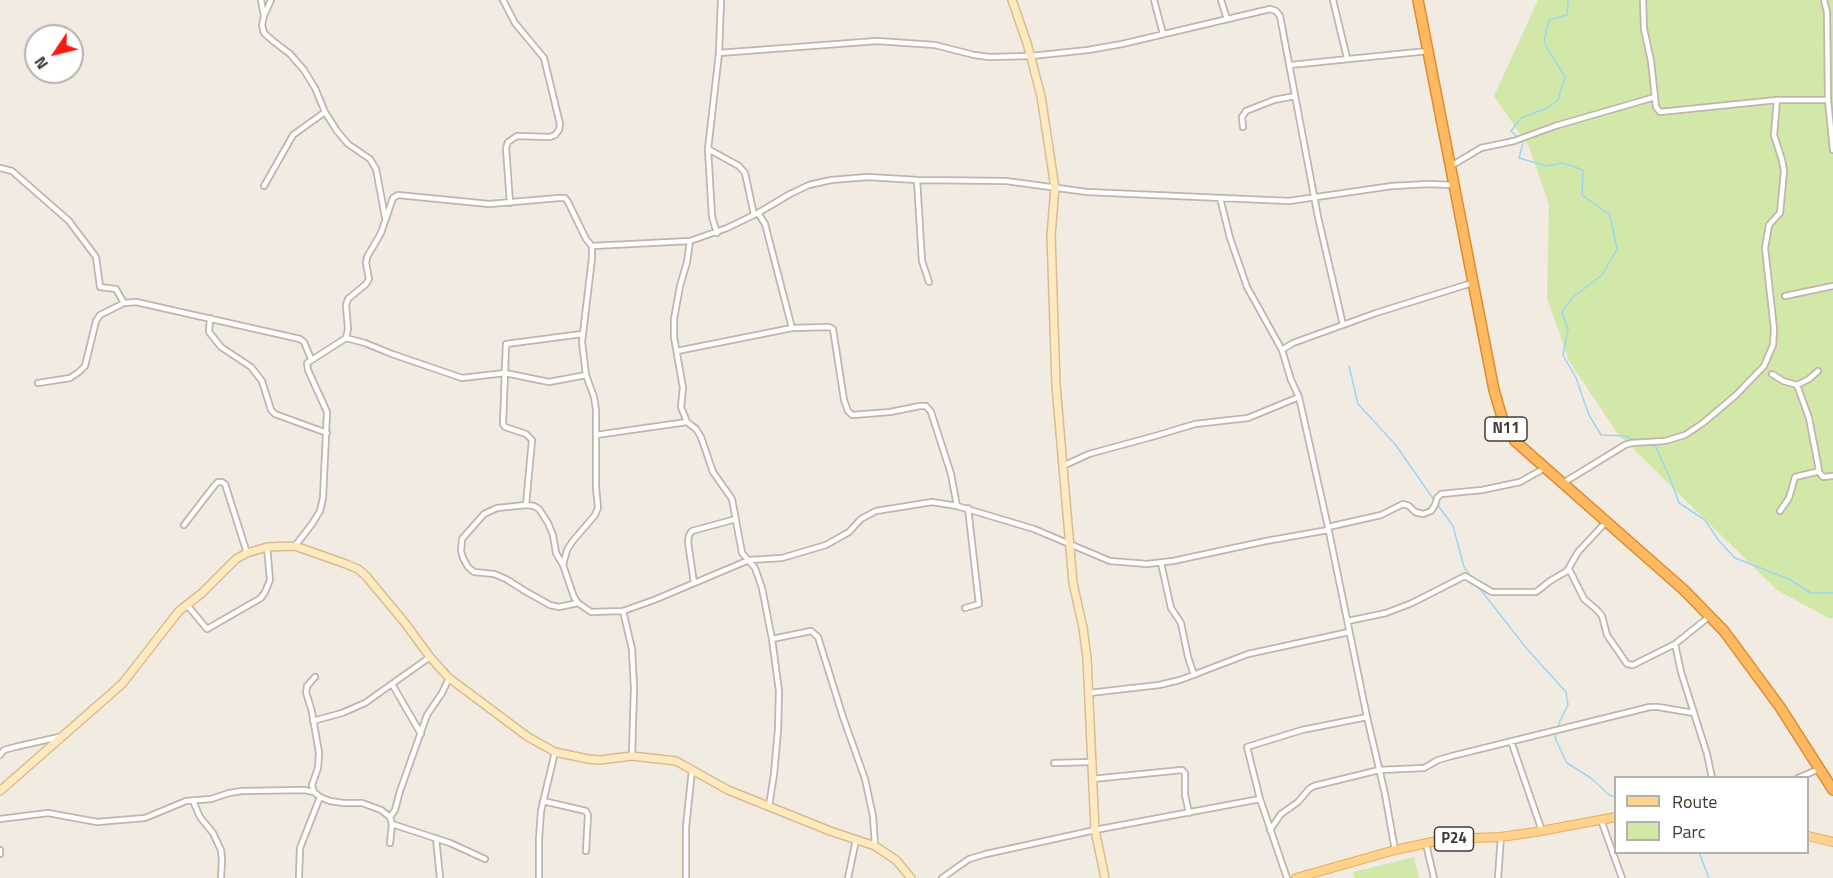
<!DOCTYPE html>
<style>
body{margin:0}
#map{position:relative;width:1833px;height:878px;overflow:hidden;background:#f2ebe2;font-family:"Titillium Web",sans-serif}
canvas{display:block}
.legend{position:absolute;left:1614px;top:776px;width:195px;height:78px;box-sizing:border-box;background:#fff;border:2px solid #b4b1ad;margin:0;padding:8px 10px;list-style:none;font-size:18px;color:#433b33}
.legend li{display:flex;align-items:center;gap:12px;height:30px}
.legend b{width:30px;border:2px solid #b4b1ad}
.north{position:absolute;left:24px;top:24px;width:60px;height:60px;box-sizing:border-box;background:#fff;border:2px solid #b4b1ad;border-radius:50%;rotate:235deg;font-size:16px;font-weight:700;line-height:24px;text-align:center;color:#433b33}
.north::after{content:'';display:block;margin:auto;width:21px;height:27px;background:#fe170d;clip-path:polygon(50% 0,100% 100%,50% 72%,0 100%)}
</style>
<div id="map">
<canvas width="1833" height="878"></canvas>
<ul class="legend">
<li><b style="height:8px;background:#ffd38e"></b>Route</li>
<li><b style="height:16px;background:#d2e8a9"></b>Parc</li>
</ul>
<div class="north">N</div>
</div>
<script>
const ctx = document.querySelector('canvas').getContext('2d');
ctx.lineJoin = 'round';
function fillPath(path, color) {
  ctx.fillStyle = color;
  ctx.fill(path, 'evenodd');
}
function toPath(rows) {
  const path = new Path2D();
  for (const r of rows) {
    path.moveTo(r[0], r[1]);
    for (let i = 2; i < r.length; i += 2) path.lineTo(r[i], r[i + 1]);
  }
  return path;
}
function trace(path, color, width, dash) {
  ctx.strokeStyle = color;
  ctx.lineWidth = width;
  ctx.lineCap = dash ? 'butt' : 'round';
  ctx.setLineDash(dash || []);
  ctx.stroke(path);
}
function write(font, color, halo, rows, align = 'center') {
  ctx.font = font + ' "Titillium Web",sans-serif';
  ctx.lineWidth = 5;
  ctx.setLineDash([]);
  ctx.textBaseline = 'middle';
  ctx.strokeStyle = halo;
  ctx.fillStyle = color;
  for (const [text, x, y, turn = 0] of rows) {
    ctx.save();
    ctx.translate(x, y);
    ctx.rotate((+turn || 0) * Math.PI / 180);
    ctx.textAlign = isNaN(turn) ? turn : align;
    if (halo) ctx.strokeText(text, 0, 0);
    ctx.fillText(text, 0, 0);
    ctx.restore();
  }
}
fillPath(toPath([
 [1538,0,1833,0,1833,618,1830,619,1777,590,1618,434,1569,361,1547,298,1549,204,1529,147,1494,96],
 [1414,857,1419,878,1355,878,1353,872]
]), '#d2e8a9');
trace(toPath([
 [1517,137,1511,131,1521,118,1547,108,1558,100,1565,77,1549,51,1544,41,1549,20,1567,15,1568,0],
 [1520,141,1523,143,1519,158,1546,166,1563,163,1583,170,1582,195,1610,215,1617,249,1602,275,1572,298,1562,312,1568,329,1563,355,1576,378,1589,415,1601,435,1625,436,1637,441],
 [1349,366,1358,404,1395,444,1434,500],
 [1648,444,1656,447,1671,481,1679,503,1705,520,1719,541,1735,558,1789,579,1811,593,1833,593],
 [1437,504,1453,526,1464,567,1471,577],
 [1477,585,1527,649,1566,692,1568,705,1560,721,1555,738,1567,763,1591,778,1609,795,1616,797],
 [1699,852,1709,878]
]), '#9cd7f1', 1.5);
const street = toPath([
 [261,0,264,16,262,25,264,33,273,41,290,54,304,70,315,88,325,112,337,131,348,144,370,159,376,169,385,217],
 [503,0,515,23,544,58,560,124,559,130,555,135,550,137,517,136,508,142,506,148,510,203],
 [1154,0,1163,34],
 [1221,0,1227,19],
 [1333,0,1347,58],
 [1643,0,1644,29,1651,61,1656,107,1660,112,1777,100,1828,100],
 [1824,0,1827,12,1828,100,1833,150],
 [264,16,271,0],
 [719,53,877,41,935,45,974,55,989,57,1031,56,1088,50,1122,44,1270,9,1276,11,1280,16,1318,217,1343,325],
 [1290,65,1428,51],
 [1243,127,1242,117,1246,111,1274,100,1295,96],
 [708,149,739,166,745,173,754,215],
 [1451,166,1481,148,1514,141,1555,126,1655,97],
 [0,168,12,171,69,221,96,257,100,287,116,289,124,303],
 [917,180,922,261,929,282],
 [264,186,293,135,325,112],
 [1220,198,1230,238,1247,287,1282,350,1291,380,1299,397,1328,527,1367,717,1385,794,1395,850],
 [758,213,765,224,792,328,829,327,833,329,844,400,848,411,852,415,890,412,920,406,926,406,931,412,951,474,957,506,1034,529,1110,561,1147,564,1173,561,1266,541,1328,530],
 [717,233,712,217,708,149,719,53,721,0],
 [690,241,687,262,680,286,674,319,674,337,683,388,681,407,687,422,696,429,701,437,713,472,732,499,742,553,755,568,762,588,772,639,779,691,778,730,774,774,769,806],
 [592,246,690,241,727,228,758,213,790,194,809,185,831,180,868,177,917,180,1006,181,1087,192,1289,201,1392,186,1429,184,1453,185],
 [1785,296,1833,286],
 [210,318,209,332,221,347,251,367,262,381,271,410,275,414,327,433],
 [346,338,365,343,392,354,462,378,505,373,549,382,586,375],
 [1282,350,1293,343,1376,313,1472,283],
 [677,351,792,328],
 [1772,374,1783,381,1797,385,1809,379,1818,371],
 [38,383,70,378,79,372,85,366,96,321,100,315,124,303,136,302,300,339,304,342,311,359],
 [596,435,687,422],
 [1063,466,1089,454,1155,436,1195,424,1248,418,1299,397],
 [1818,471,1823,477,1833,476],
 [1563,483,1625,445,1631,443,1665,441,1685,435,1703,423,1736,395,1764,366,1773,345,1774,329,1765,248,1769,225,1780,213,1784,171,1782,160,1774,135,1777,100],
 [526,505,532,440,526,434,505,427,503,424,506,344,582,334],
 [1780,511,1789,498,1795,477,1816,472,1819,470,1809,418,1797,385],
 [184,525,214,486,218,482,222,482,225,484,247,553],
 [1328,527,1381,515,1403,504,1409,506,1415,512,1423,514,1431,511,1435,505,1437,498,1441,494,1482,490,1520,482,1545,468],
 [295,546,312,524,320,511,323,498,327,412,308,370,307,363,346,338,348,329,346,305,348,299,366,284,369,279,366,263,367,257,381,233,393,198,398,195,489,204,559,198,565,198,568,202,586,239,592,246,592,258,582,342,586,375,594,397,596,410,596,487,598,508,595,515,572,542,567,550,563,565],
 [1161,563,1171,608,1181,623,1188,657,1194,675],
 [1569,569,1584,599,1597,610,1602,616,1607,635,1627,664,1633,665,1675,644],
 [694,583,688,542,689,535,692,531,736,519],
 [578,603,559,607,550,605,525,591,506,579,494,574,474,572,468,567,463,558,461,551,462,539,484,514,497,508,526,505,534,506,539,509,548,523,553,535,556,553,563,565,574,597,578,603,591,612,623,611],
 [187,605,207,629,261,598,265,592,270,580,267,547],
 [965,608,979,604,968,508],
 [1710,616,1675,644,1681,672,1707,754,1712,778],
 [1348,621,1386,613,1412,603,1465,576,1492,592,1536,592,1550,581,1567,571,1578,552,1606,522],
 [772,639,811,631,818,637,843,717,865,779,873,816,875,846],
 [392,684,421,734],
 [1089,693,1159,685,1180,680,1248,654,1349,632],
 [313,721,342,713,365,703,430,657],
 [1511,741,1542,831],
 [0,755,4,750,15,747,59,737],
 [632,756,634,688,632,649,623,611,654,600,749,560,782,558,826,545,849,532,861,519,876,511,932,502,957,506],
 [1054,763,1091,762],
 [1798,778,1819,769],
 [1092,779,1182,770,1185,773,1185,795,1189,813],
 [314,792,312,785,318,768,319,753,312,712,306,692,307,686,315,677],
 [193,801,200,817,213,833,221,850,222,859,221,878],
 [543,801,586,811,588,815,586,851],
 [390,817,395,810,400,791,427,715,442,693,449,678],
 [0,819,48,813,97,822,145,818,186,801,211,799,229,793,242,791,304,790,314,792,320,797,330,801,343,803,362,803,381,810,390,817,392,824,450,843,485,859],
 [1601,820,1622,878],
 [1270,830,1281,814,1298,802,1309,789,1314,786,1379,770,1424,768,1438,760,1452,756,1650,707,1658,707,1694,713],
 [436,838,440,878],
 [390,843,392,824],
 [1426,844,1434,878],
 [0,850,0,854],
 [299,877,300,848,320,797],
 [539,878,539,839,541,811,555,752],
 [686,878,686,827,692,770],
 [848,878,856,840],
 [942,878,969,859,986,854,1095,830,1260,799],
 [1287,878,1260,799,1247,747,1302,730,1367,717],
 [1498,878,1501,837]
]);
const secondary = toPath([
 [1012,0,1027,43,1041,96,1055,188,1051,235,1056,385,1073,583,1083,628,1087,658,1095,830,1105,878],
 [0,791,122,684,179,611,202,593,236,559,247,553,267,547,295,546,346,564,358,569,366,576,405,623,430,657,449,678,528,737,555,752,588,759,600,760,632,756,676,761,728,790,830,831,875,846,896,860,911,878]
]);
const primary = toPath([
 [1808,836,1833,842],
 [1296,878,1395,850,1446,839,1501,837,1535,832,1616,817]
]);
const highway = toPath([
 [1418,0,1494,390,1504,424,1515,441,1533,457,1684,590,1724,631,1780,707,1833,790]
]);
trace(street, '#c0b5a8', 8);
trace(secondary, '#d6bd93', 10);
trace(primary, '#e5ae5d', 10);
trace(highway, '#e08c2e', 12);
trace(street, '#fff', 4.5);
trace(secondary, '#ffe9bf', 7);
trace(primary, '#ffd38e', 8);
trace(highway, '#ffb960', 9);
for (const [x, y, w] of [
 [1506,429,42],
 [1454,839,39]
]) {
  const box = new Path2D();
  box.roundRect(x - w / 2, y - 12, w, 24, 4.5);
  ctx.fillStyle = '#fff';
  ctx.fill(box);
  trace(box, '#433b33', 1.5);
}
write('bold 15px', '#433b33', null, [
 ["N11",1506,429],
 ["P24",1454,839]
]);
</script>
